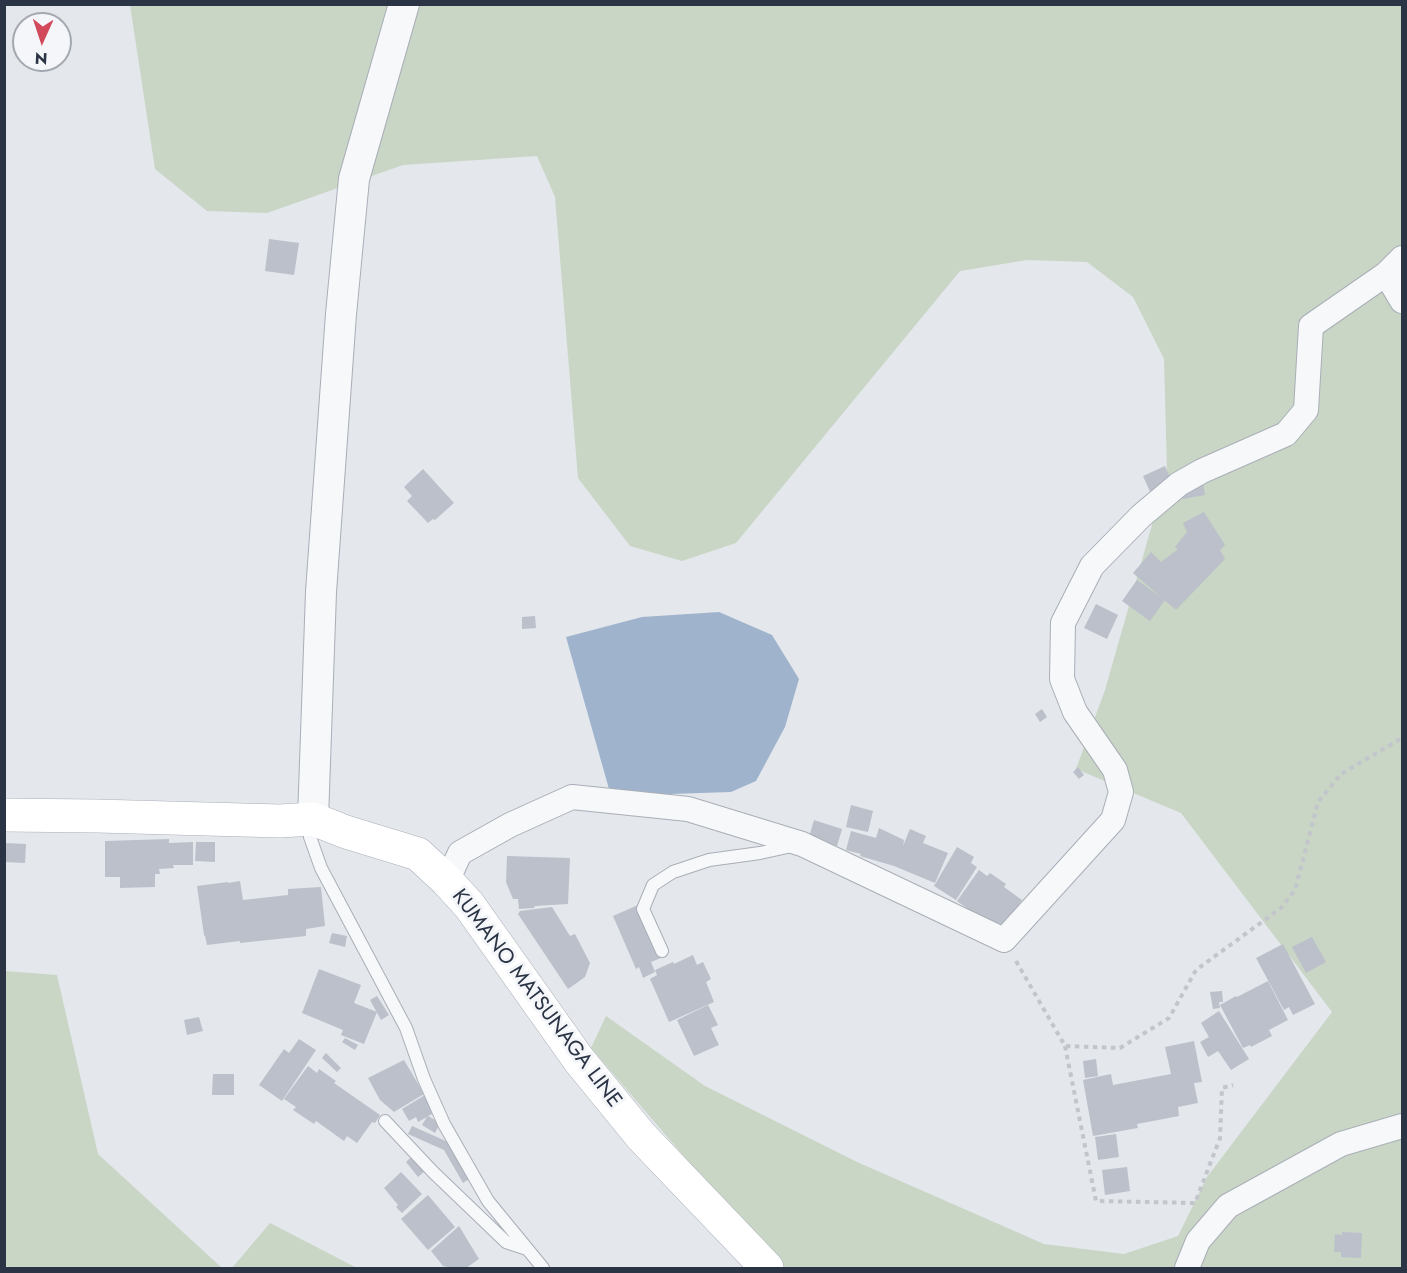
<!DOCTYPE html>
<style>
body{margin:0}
#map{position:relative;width:1407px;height:1273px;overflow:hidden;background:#e4e7ec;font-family:Jost,sans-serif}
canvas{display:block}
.frame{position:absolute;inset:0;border:6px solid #2b3445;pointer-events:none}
.north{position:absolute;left:12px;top:12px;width:60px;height:60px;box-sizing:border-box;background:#f4f6f9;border:2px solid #a4a8b1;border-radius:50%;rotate:183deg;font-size:16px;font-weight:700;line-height:24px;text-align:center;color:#2b3445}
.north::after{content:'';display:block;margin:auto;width:21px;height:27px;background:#d1495b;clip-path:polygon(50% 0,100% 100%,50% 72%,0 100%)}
</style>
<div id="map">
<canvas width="1407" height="1273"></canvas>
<div class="frame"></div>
<div class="north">N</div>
</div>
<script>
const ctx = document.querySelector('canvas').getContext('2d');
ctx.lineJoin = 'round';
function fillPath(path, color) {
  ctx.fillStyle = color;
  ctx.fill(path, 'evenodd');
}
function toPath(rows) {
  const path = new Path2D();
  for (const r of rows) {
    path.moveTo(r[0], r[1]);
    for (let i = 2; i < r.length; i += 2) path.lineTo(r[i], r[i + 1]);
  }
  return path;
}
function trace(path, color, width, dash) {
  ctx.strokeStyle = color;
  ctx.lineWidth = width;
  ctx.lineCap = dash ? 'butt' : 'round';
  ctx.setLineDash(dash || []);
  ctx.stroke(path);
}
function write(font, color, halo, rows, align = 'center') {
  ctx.font = font + ' Jost,sans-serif';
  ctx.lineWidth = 6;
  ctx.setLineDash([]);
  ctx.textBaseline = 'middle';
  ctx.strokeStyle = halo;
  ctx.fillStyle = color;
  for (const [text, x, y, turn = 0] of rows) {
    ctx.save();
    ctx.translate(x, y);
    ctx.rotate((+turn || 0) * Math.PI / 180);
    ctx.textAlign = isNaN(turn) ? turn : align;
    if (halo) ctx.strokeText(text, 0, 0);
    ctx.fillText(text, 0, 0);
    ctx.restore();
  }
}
fillPath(toPath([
 [130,5,1402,5,1402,1268,782,1268,772,1259,591,1048,606,1016,705,1086,857,1162,1044,1244,1124,1254,1178,1236,1207,1177,1332,1012,1181,813,1076,769,1105,690,1167,472,1164,359,1133,297,1087,262,1027,260,960,271,736,543,682,561,630,546,578,478,555,197,537,156,403,165,267,213,207,211,155,169],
 [5,971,57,975,98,1154,222,1268,9,1268,5,1265],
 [270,1223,357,1268,232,1268]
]), '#c9d6c5');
fillPath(toPath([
 [719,612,772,635,799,679,785,727,756,781,731,792,611,796,566,637,642,617]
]), '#9fb4cc');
fillPath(toPath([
 [269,239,299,243,294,275,265,271],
 [1165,466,1177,493,1155,503,1143,476],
 [423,469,454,503,435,520,433,519,428,523,407,501,412,496,404,487],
 [1203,482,1205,495,1183,499,1181,486],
 [1204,512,1225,545,1220,550,1225,559,1176,610,1133,573,1151,552,1161,562,1178,549,1175,547,1187,532,1183,523],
 [1137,580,1165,600,1150,621,1122,601],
 [1096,604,1118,615,1107,639,1084,628],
 [535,616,536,628,522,629,522,617],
 [1042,709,1047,717,1040,722,1035,714],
 [1078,767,1084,775,1079,779,1073,772],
 [851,805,873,811,868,832,846,827],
 [814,820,842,829,837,846,809,837],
 [879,828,904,840,903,846,910,829,926,836,923,843,948,853,935,883,894,866,860,856,861,854,846,850,851,831,876,838],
 [169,839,169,843,193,842,193,865,173,865,174,868,159,869,160,874,155,874,155,887,120,888,120,877,105,877,105,841],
 [196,842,215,842,215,862,195,861],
 [5,843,26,844,25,863,4,862],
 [957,847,974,857,971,863,977,867,956,900,934,886],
 [507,856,570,858,568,904,535,906,534,908,519,909,518,899,513,899,506,882],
 [979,870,987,876,990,873,1006,884,1004,887,1022,900,1000,932,957,901],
 [240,881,243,900,288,895,288,889,321,887,325,926,306,929,306,936,240,943,240,941,207,945,205,936,204,935,197,886,228,882,228,883],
 [638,905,661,958,651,962,655,972,643,978,639,967,636,969,613,916],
 [552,907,570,936,575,934,590,963,585,977,568,989,518,914,520,911],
 [332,933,347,936,345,947,329,943],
 [1312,937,1326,962,1306,973,1292,947],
 [1283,944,1315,1004,1293,1015,1289,1007,1284,1010,1256,958],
 [693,955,697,965,703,962,711,979,706,982,714,1002,669,1022,650,979,657,975,655,970,673,962,674,964],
 [319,969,361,985,354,1003,377,1012,364,1044,341,1035,343,1030,302,1013],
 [1268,981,1288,1020,1269,1030,1272,1036,1251,1047,1250,1045,1243,1048,1220,1005,1236,996,1237,997],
 [1222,991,1223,1002,1219,1002,1220,1008,1213,1009,1210,992],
 [377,996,389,1015,381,1020,370,1000],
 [708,1005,718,1025,711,1028,719,1045,694,1056,677,1020],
 [1219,1011,1249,1059,1231,1070,1218,1051,1208,1057,1200,1042,1209,1037,1201,1023],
 [199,1017,203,1031,187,1035,184,1020],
 [345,1038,358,1045,355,1050,342,1042],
 [299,1039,316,1050,282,1101,259,1085,284,1049,289,1053],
 [1194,1041,1202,1082,1194,1083,1198,1103,1178,1107,1179,1116,1137,1124,1138,1128,1093,1136,1083,1080,1111,1074,1113,1085,1171,1074,1165,1047],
 [326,1053,341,1068,337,1072,322,1058],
 [1096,1059,1098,1076,1085,1078,1083,1061],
 [404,1060,424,1094,394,1112,380,1100,368,1078],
 [308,1066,317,1073,319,1069,336,1081,334,1083,380,1115,375,1123,372,1122,357,1143,347,1136,344,1141,316,1121,314,1124,293,1110,296,1107,284,1099],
 [213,1074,234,1074,234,1095,212,1095],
 [425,1095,434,1113,428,1116,440,1123,435,1133,422,1125,427,1117,418,1122,416,1117,409,1121,402,1109],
 [412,1126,448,1142,469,1179,463,1183,444,1150,408,1134],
 [1116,1134,1119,1157,1098,1160,1095,1137],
 [411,1157,426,1170,418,1177,406,1162],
 [1127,1167,1130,1191,1105,1195,1102,1170],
 [401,1172,422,1194,402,1213,396,1207,398,1205,384,1188],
 [428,1195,455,1227,428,1250,401,1219],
 [459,1226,479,1259,466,1268,453,1268,443,1266,431,1251],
 [1342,1232,1362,1233,1361,1258,1341,1257,1341,1252,1334,1252,1335,1234,1342,1235]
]), '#bbc0ca');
const service = toPath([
 [313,821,310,837,321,868,406,1028,424,1079,444,1124,488,1201,543,1268],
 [662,951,643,909,653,885,673,872,709,860,760,853,792,846],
 [385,1121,433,1172,506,1242,527,1249]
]);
const minor = toPath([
 [1386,274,1402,301],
 [447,881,460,853,510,825,572,797,688,809,802,844,1004,940,1113,820,1121,792,1115,770,1075,712,1062,679,1063,623,1092,566,1141,516,1179,484,1202,471,1286,434,1306,410,1311,326,1386,274,1402,258],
 [1187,1268,1198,1241,1228,1206,1341,1144,1402,1126]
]);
const tertiary = toPath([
 [313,819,321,592,341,314,354,179,404,4]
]);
const secondary = toPath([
 [4,815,97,816,280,821,313,819,346,832,418,854,447,881,469,905,579,1060,641,1136,767,1268]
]);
trace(service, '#a9aeb7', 14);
trace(minor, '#a9aeb7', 26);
trace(tertiary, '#a9aeb7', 32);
trace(secondary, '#a9aeb7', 34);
trace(toPath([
 [1016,961,1065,1046,1120,1048,1169,1018,1196,970,1281,908,1295,890,1318,802,1341,774,1402,738],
 [1065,1046,1096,1201,1195,1203,1220,1138,1222,1088,1233,1085]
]), '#c2c5cb', 4, [4.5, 4.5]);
trace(service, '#f7f8fa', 12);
trace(minor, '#f7f8fa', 24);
trace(tertiary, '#f7f8fa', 30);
trace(secondary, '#fff', 33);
write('21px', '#2b3445', '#f4f6f9', [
 ["KUMANO MATSUNAGA LINE",536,999,53]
]);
</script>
